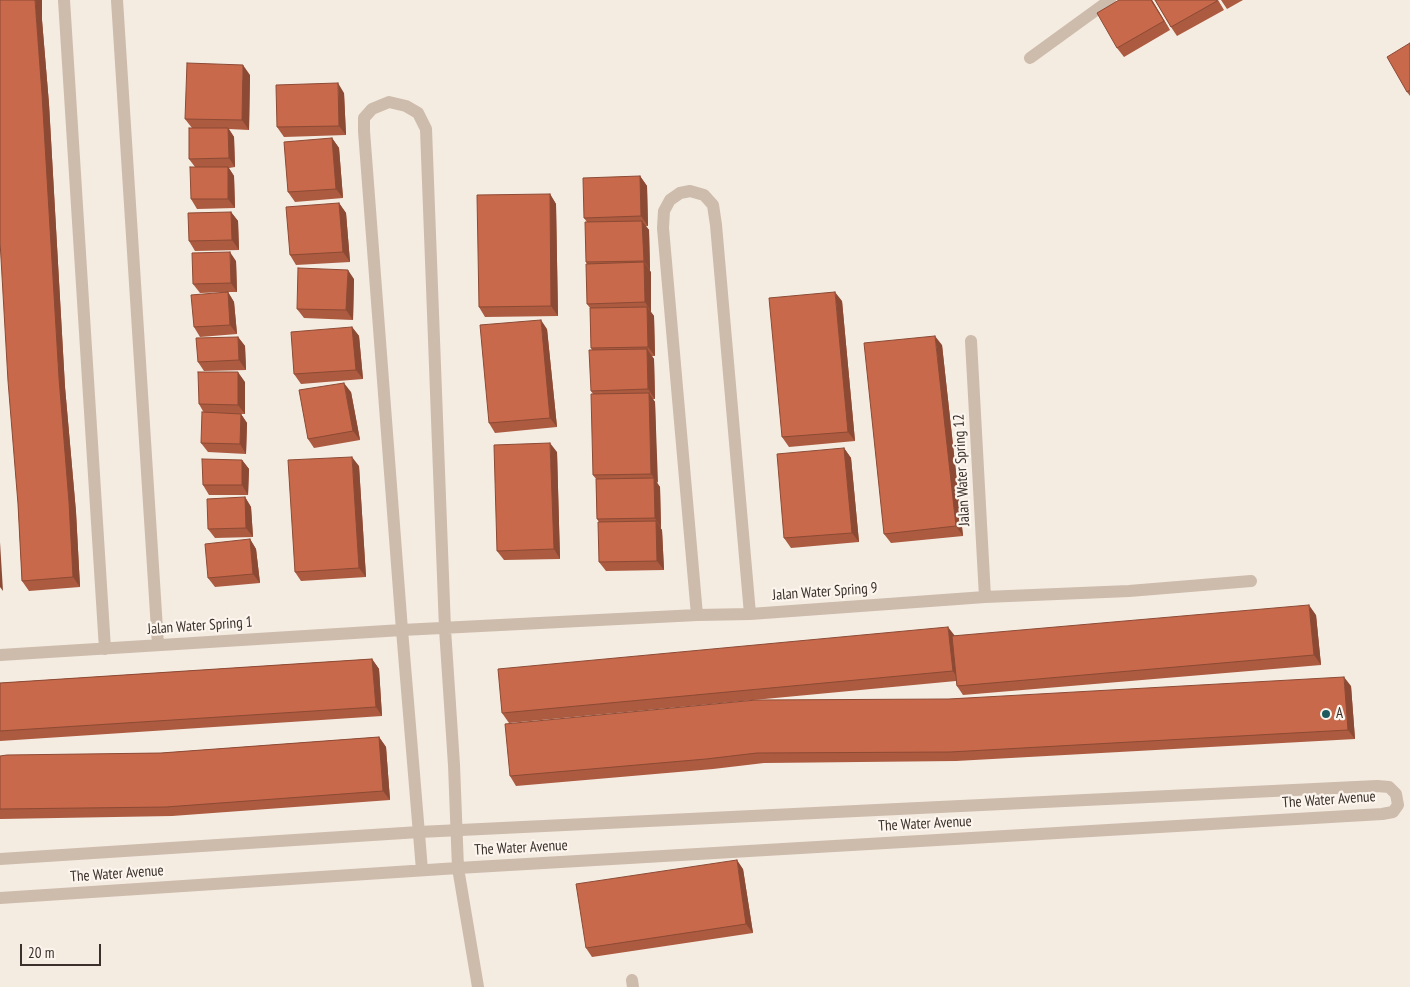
<!DOCTYPE html>
<style>
body{margin:0}
#map{position:relative;width:1410px;height:987px;overflow:hidden;background:#f4ebe1;font-family:"PT Sans Narrow",sans-serif}
canvas{display:block}
.scale{position:absolute;left:20px;top:944px;width:81px;height:22px;box-sizing:border-box;border:2px solid #3b302b;border-top:0;padding-left:6px;font-size:15px;line-height:18px;white-space:nowrap;color:#3b302b;-webkit-text-stroke:4px #fbf5ee;paint-order:stroke}
</style>
<div id="map">
<canvas width="1410" height="987"></canvas>
<div class="scale">20 m</div>
</div>
<script>
const ctx = document.querySelector('canvas').getContext('2d');
ctx.lineJoin = 'round';
function toPath(rows) {
  const path = new Path2D();
  for (const r of rows) {
    path.moveTo(r[0], r[1]);
    for (let i = 2; i < r.length; i += 2) path.lineTo(r[i], r[i + 1]);
  }
  return path;
}
function trace(path, color, width, dash) {
  ctx.strokeStyle = color;
  ctx.lineWidth = width;
  ctx.lineCap = dash ? 'butt' : 'round';
  ctx.setLineDash(dash || []);
  ctx.stroke(path);
}
function fillPath(path, color) {
  ctx.fillStyle = color;
  ctx.fill(path, 'evenodd');
}
function write(font, color, halo, rows, align = 'center') {
  ctx.font = font + ' "PT Sans Narrow",sans-serif';
  ctx.lineWidth = 4.5;
  ctx.setLineDash([]);
  ctx.textBaseline = 'middle';
  ctx.strokeStyle = halo;
  ctx.fillStyle = color;
  for (const [text, x, y, turn = 0] of rows) {
    ctx.save();
    ctx.translate(x, y);
    ctx.rotate((+turn || 0) * Math.PI / 180);
    ctx.textAlign = isNaN(turn) ? turn : align;
    if (halo) ctx.strokeText(text, 0, 0);
    ctx.fillText(text, 0, 0);
    ctx.restore();
  }
}
trace(toPath([
 [64,0,105,649],
 [117,0,158,645],
 [1030,58,1110,0],
 [971,341,985,597],
 [697,615,663,228,664,211,670,200,680,193,690,191,704,195,713,205,716,225,750,614],
 [0,655,402,630,697,615,750,614,985,597,1129,591,1251,581],
 [0,859,419,832,1377,786,1389,787,1396,794,1398,805,1393,812,1382,814,458,868,0,898],
 [422,870,402,630,364,131,364,118,372,109,389,102,406,106,418,113,426,129,445,629,454,765,458,868,478,987],
 [632,980,633,987]
]), '#cdbbac', 12);
fillPath(toPath([
 [1119,0,1152,0,1170,30,1124,57,1117,48],
 [1155,0,1218,0,1224,10,1177,36,1171,27],
 [1221,0,1243,0,1227,9],
 [42,20,49,104,65,387,76,512,80,587,29,591,22,581,18,504],
 [1410,43,1410,96,1407,92],
 [250,75,249,130,229,129,234,137,235,167,229,168,234,176,235,208,197,209,191,199,195,167,189,159,192,128,185,119],
 [344,93,346,135,284,137,277,127],
 [332,138,339,148,343,198,295,202,288,192],
 [640,176,647,186,648,226,646,226,649,230,651,312,654,316,655,356,652,356,654,359,655,399,653,399,655,402,657,483,660,487,661,528,660,528,662,530,664,570,606,571,599,562,599,522,597,519,596,479,593,475,593,394,591,391,592,350,591,348,590,308,587,304,587,264,586,262,587,222,584,218],
 [550,194,556,204,558,316,485,317,479,307],
 [339,203,346,213,350,262,296,265,290,255],
 [231,212,238,221,239,250,195,251,189,241],
 [236,261,237,292,228,292,234,302,237,334,200,337,194,327,225,292,200,293,193,284],
 [354,279,353,320,304,318,297,309],
 [842,301,855,441,789,447,782,437],
 [352,327,359,336,363,379,301,384,294,374],
 [547,329,557,427,495,433,489,423],
 [238,337,245,346,246,370,204,371,198,362],
 [942,345,963,536,891,543,884,534],
 [245,382,245,414,241,414,247,423,246,454,208,452,201,443,204,413,199,404],
 [351,392,360,440,314,448,308,439],
 [844,448,851,458,859,542,791,548,784,538],
 [557,452,560,559,504,560,497,551],
 [242,460,249,469,248,495,209,495,203,485],
 [359,466,366,577,301,581,295,572],
 [245,497,251,507,253,537,215,538,208,529],
 [250,539,256,549,260,583,215,587,208,578],
 [1316,615,1321,665,963,695,957,686,956,681,509,723,502,713,955,636],
 [372,659,379,669,382,716,0,741,0,683],
 [1351,686,1355,739,956,761,764,763,713,769,516,786,510,776,949,699],
 [379,737,386,747,390,800,172,816,0,819,0,756,161,753],
 [743,869,753,933,592,957,586,948]
]), '#ac5a40');
fillPath(toPath([
 [35,0,42,0,42,20,49,104,65,387,76,512,80,587,73,577,59,378],
 [1151,0,1152,0,1170,30,1164,21],
 [243,65,250,75,249,130,242,120],
 [338,83,344,93,346,135,339,126],
 [228,128,234,137,235,167,229,158],
 [332,138,339,148,343,198,336,189],
 [228,167,234,176,235,208,228,199],
 [640,176,647,186,648,226,641,216],
 [550,194,556,204,558,316,551,306],
 [339,203,346,213,350,262,343,252],
 [231,212,238,221,239,250,232,240],
 [642,221,649,230,650,270,644,261],
 [230,252,236,261,237,292,231,283],
 [644,262,651,272,651,312,645,302],
 [348,270,354,279,353,320,346,310],
 [228,292,234,302,237,334,230,325],
 [835,292,842,301,855,441,848,432],
 [647,307,654,316,655,356,648,347],
 [541,320,547,329,557,427,550,418],
 [352,327,359,336,363,379,356,370],
 [935,336,942,345,963,536,956,526],
 [238,337,245,346,246,370,239,360],
 [647,349,654,359,655,399,648,389],
 [238,372,245,382,245,414,238,405],
 [344,383,351,392,360,440,353,431],
 [649,393,655,402,658,483,651,474],
 [241,414,247,423,246,454,240,444],
 [550,443,557,452,560,559,554,549],
 [844,448,851,458,859,542,852,533],
 [352,457,359,466,366,577,359,568],
 [242,460,249,469,248,495,242,485],
 [654,478,660,487,661,528,655,518],
 [245,497,251,507,253,537,246,528],
 [656,521,662,530,664,570,657,561],
 [250,539,256,549,260,583,253,574],
 [0,542,3,591,0,587],
 [1309,605,1316,615,1321,665,1314,655],
 [948,627,955,636,959,681,953,671],
 [372,659,379,669,382,716,376,707],
 [1344,677,1351,686,1355,739,1348,730],
 [379,737,386,747,390,800,383,791],
 [737,860,743,869,753,933,746,924]
]), '#8c4a34');
const building = toPath([
 [0,0,35,0,42,94,59,378,69,502,73,577,22,581,18,504,8,381,0,241,0,0],
 [1119,0,1151,0,1164,21,1117,48,1097,13,1119,0],
 [1155,0,1217,0,1217,1,1171,27,1155,0],
 [1410,43,1410,90,1407,92,1387,57,1410,43],
 [187,63,243,65,242,120,185,119,187,63],
 [338,83,339,126,277,127,276,85,338,83],
 [189,128,228,128,229,158,189,159,189,128],
 [332,138,336,189,288,192,284,142,332,138],
 [190,167,228,167,228,199,191,199,190,167],
 [640,176,641,216,584,218,583,178,640,176],
 [550,194,551,306,479,307,477,195,550,194],
 [339,203,343,252,290,255,286,207,339,203],
 [231,212,232,240,189,241,188,213,231,212],
 [642,221,644,261,586,262,585,222,642,221],
 [230,252,231,283,193,284,192,253,230,252],
 [644,262,645,302,587,304,586,264,644,262],
 [298,268,348,270,346,310,297,309,298,268],
 [228,292,230,325,194,327,191,295,228,292],
 [835,292,848,432,782,437,769,298,835,292],
 [647,307,648,347,591,348,590,308,647,307],
 [541,320,550,418,489,423,480,325,541,320],
 [352,327,356,370,294,374,291,332,352,327],
 [935,336,956,526,884,534,864,343,935,336],
 [238,337,239,360,198,362,196,338,238,337],
 [647,349,648,389,591,391,589,350,647,349],
 [198,372,238,372,238,405,199,404,198,372],
 [344,383,353,431,308,439,299,390,344,383],
 [649,393,651,474,593,475,591,394,649,393],
 [202,412,241,414,240,444,201,443,202,412],
 [550,443,554,549,497,551,494,445,550,443],
 [844,448,852,533,784,538,777,454,844,448],
 [352,457,359,568,295,572,288,460,352,457],
 [202,459,242,460,242,485,203,485,202,459],
 [654,478,655,518,597,519,596,479,654,478],
 [245,497,246,528,208,529,207,499,245,497],
 [656,521,657,561,599,562,598,522,656,521],
 [250,539,253,574,208,578,205,544,250,539],
 [1309,605,1314,655,957,686,952,636,1309,605],
 [948,627,953,671,502,713,498,669,948,627],
 [372,659,376,707,0,731,0,683,372,659],
 [1344,677,1348,730,950,752,757,753,706,759,510,776,505,724,756,700,949,699,1344,677],
 [379,737,383,791,166,807,0,809,0,756,7,755,161,753,379,737],
 [737,860,746,924,586,948,576,884,737,860]
]);
fillPath(building, '#c8694b');
trace(building, '#8c4a34', 1);
for (const [x, y, r, color] of [
 [1326,714,5,"#1f5a5e"]
]) {
  const dot = new Path2D();
  dot.arc(x, y, r, 0, 2 * Math.PI);
  ctx.fillStyle = color;
  ctx.fill(dot);
  trace(dot, '#fbf5ee', 2);
}
write('15px', '#3b302b', '#fbf5ee', [
 ["Jalan Water Spring 12",962,470,-93],
 ["Jalan Water Spring 9",825,592,-4],
 ["Jalan Water Spring 1",200,626,-4],
 ["The Water Avenue",1329,800,-4],
 ["The Water Avenue",925,824,-3],
 ["The Water Avenue",521,848,-3],
 ["The Water Avenue",117,874,-4]
]);
write('15px', '#3b302b', '#fbf5ee', [
 ["A",1336,714]
], 'left');
</script>
